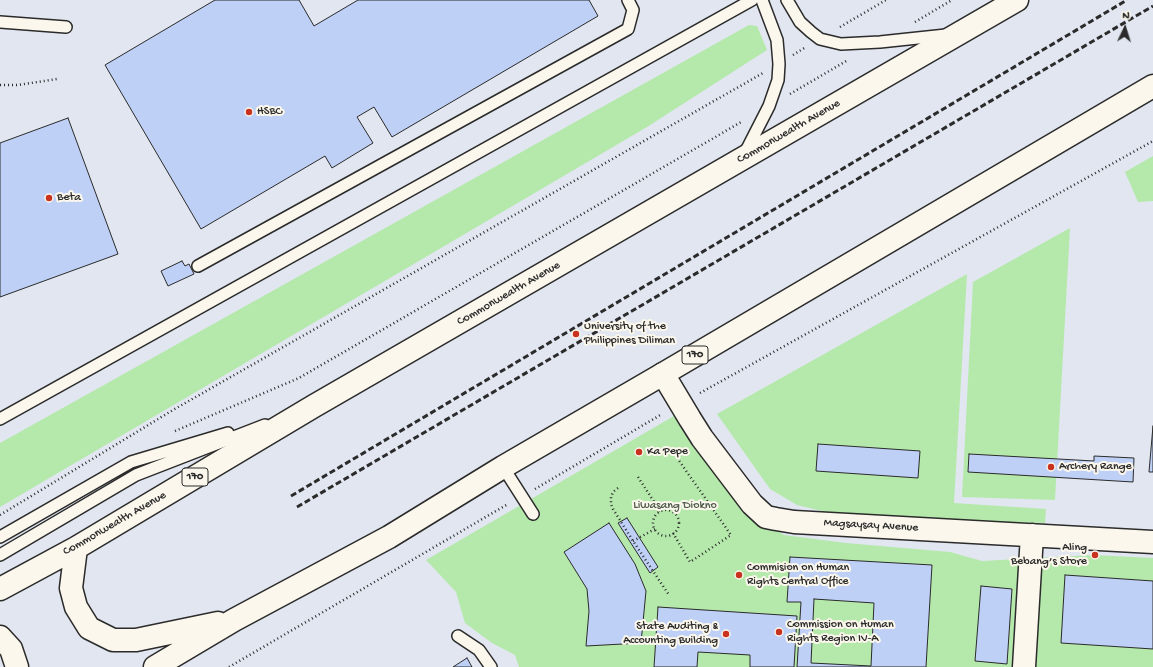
<!DOCTYPE html>
<meta charset="utf-8">
<style>
body{margin:0}
#map{position:relative;width:1153px;height:667px;overflow:hidden;background:#efefee;font-family:"Gochi Hand",sans-serif}
canvas{display:block}
.north{position:absolute;left:1105px;top:8px;width:40px;height:40px;-webkit-text-stroke:3px #fbf7ec;paint-order:stroke;rotate:4deg;font-size:11px;font-weight:700;line-height:16px;text-align:center;color:#2b2b2b}
.north::after{content:'';display:block;margin:auto;width:14px;height:18px;background:#2b2b2b;clip-path:polygon(50% 0,100% 100%,50% 72%,0 100%)}
</style>
<div id="map">
<canvas width="1153" height="667"></canvas>
<div class="north">N</div>
</div>
<script>
const ctx = document.querySelector('canvas').getContext('2d');
ctx.lineJoin = 'round';
function fillPath(path, color) {
  ctx.fillStyle = color;
  ctx.fill(path, 'evenodd');
}
function toPath(rows) {
  const path = new Path2D();
  for (const r of rows) {
    if (r.length === 3) {
      path.moveTo(r[0] + r[2], r[1]);
      path.arc(r[0], r[1], r[2], 0, 2 * Math.PI);
      continue;
    }
    path.moveTo(r[0], r[1]);
    for (let i = 2; i < r.length; i += 2) path.lineTo(r[i], r[i + 1]);
  }
  return path;
}
function trace(path, color, width, dash) {
  ctx.strokeStyle = color;
  ctx.lineWidth = width;
  ctx.lineCap = dash ? 'butt' : 'round';
  ctx.setLineDash(dash || []);
  ctx.stroke(path);
}
function write(font, color, halo, rows, align = 'center') {
  ctx.font = font + ' "Gochi Hand",sans-serif';
  ctx.lineWidth = 4;
  ctx.setLineDash([]);
  ctx.textBaseline = 'middle';
  ctx.strokeStyle = halo;
  ctx.fillStyle = color;
  for (const [text, x, y, turn = 0] of rows) {
    ctx.save();
    ctx.translate(x, y);
    ctx.rotate((+turn || 0) * Math.PI / 180);
    ctx.textAlign = isNaN(turn) ? turn : align;
    if (halo) ctx.strokeText(text, 0, 0);
    ctx.fillText(text, 0, 0);
    ctx.restore();
  }
}
fillPath(toPath([
 [0,0,1153,0,1153,667,0,667]
]), '#e1e6f0');
fillPath(toPath([
 [749,25,757,26,767,50,647,127,0,507,0,443],
 [1153,156,1153,201,1138,202,1125,172],
 [1070,228,1055,500,962,497,973,282],
 [967,274,954,503,1046,509,1045,523,851,518,797,505,770,489,717,414],
 [674,416,749,513,784,535,846,543,950,552,982,561,1093,555,1153,558,1153,667,519,667,515,655,492,643,465,623,456,592,426,560]
]), '#b5e9ab');
const building = toPath([
 [215,0,299,0,314,26,358,0,589,0,598,16,392,137,374,107,357,117,373,143,332,168,325,156,201,229,105,65,215,0],
 [68,118,118,254,0,297,0,143,68,118],
 [182,261,185,266,189,264,194,274,168,286,161,271,182,261],
 [1153,426,1153,472,1149,472,1153,426],
 [818,444,920,451,918,478,816,471,818,444],
 [969,454,1094,461,1094,456,1134,458,1133,482,968,472,969,454],
 [627,518,658,567,650,573,618,523,627,518],
 [609,523,635,564,646,591,641,643,586,646,589,611,587,589,564,552,609,523],
 [790,557,932,565,926,667,797,667,801,602,787,602,790,557],
 [814,599,874,603,871,666,811,663,814,599],
 [1065,575,1153,581,1153,649,1061,643,1065,575],
 [981,586,1012,589,1007,664,975,661,981,586],
 [658,607,797,616,794,667,750,667,750,655,698,652,697,667,654,667,658,607],
 [467,658,472,667,453,667,467,658]
]);
fillPath(building, '#bfd0f6');
trace(building, '#2b2b2b', 1);
const lane = toPath([
 [787,0,800,22,811,32,820,39,841,44,880,42,946,35],
 [0,22,66,27],
 [745,153,769,106,778,80,779,64,777,40,762,0],
 [198,266,628,29,633,10,628,0],
 [0,419,752,0],
 [503,467,533,514],
 [0,537,131,462,228,433],
 [0,555,136,475,265,425],
 [458,636,479,650,491,667]
]);
const street = toPath([
 [663,374,690,419,702,438,752,504,766,517,776,519,794,522,1153,542],
 [1024,667,1032,535]
]);
const primary = toPath([
 [76,548,71,588,76,607,89,628,113,640,136,640,218,623],
 [0,589,76,548,314,406,1017,0],
 [0,637,11,649,17,667],
 [155,667,234,620,389,537,503,467,663,374,1153,86]
]);
trace(lane, '#2b2b2b', 14);
trace(street, '#2b2b2b', 25);
trace(primary, '#2b2b2b', 25);
trace(toPath([
 [915,22,952,0],
 [840,27,886,0],
 [793,55,806,47],
 [0,85,18,85,57,79],
 [790,94,848,60],
 [700,393,1153,141],
 [175,431,299,378,743,121],
 [638,477,660,511],
 [618,488,613,492,611,497,611,504,613,509,633,541,669,595],
 [535,489,662,414],
 [666,523,13],
 [0,515,173,410,763,73],
 [673,533,690,562,731,535,675,455],
 [633,541,655,529],
 [229,667,508,504]
]), '#2b2b2b', 2.5, [1, 3]);
trace(lane, '#fbf7ec', 11);
trace(street, '#fbf7ec', 22);
trace(primary, '#fbf7ec', 22);
trace(toPath([
 [291,496,1127,0],
 [297,507,1153,6]
]), '#2b2b2b', 3, [6, 3]);
for (const [x, y, r, color] of [
 [249,112,4,"#c8321e"],
 [49,198,4,"#c8321e"],
 [576,334,4,"#c8321e"],
 [639,452,4,"#c8321e"],
 [1051,467,4,"#c8321e"],
 [1095,555,4,"#c8321e"],
 [739,575,4,"#c8321e"],
 [779,632,4,"#c8321e"],
 [726,634,4,"#c8321e"]
]) {
  const dot = new Path2D();
  dot.arc(x, y, r, 0, 2 * Math.PI);
  ctx.fillStyle = color;
  ctx.fill(dot);
  trace(dot, '#fbf7ec', 1.5);
}
for (const [x, y, w] of [
 [695,355,26],
 [195,477,26]
]) {
  const box = new Path2D();
  box.roundRect(x - w / 2, y - 9, w, 18, 3);
  ctx.fillStyle = '#fbf7ec';
  ctx.fill(box);
  trace(box, '#2b2b2b', 1);
}
write('bold 11px', '#2b2b2b', null, [
 ["170",695,355],
 ["170",195,477]
]);
write('12px', '#2b2b2b', '#fbf7ec', [
 ["HSBC",257,112],
 ["Beta",57,198],
 ["University of the",584,327],
 ["Philippines Diliman",584,341],
 ["Ka Pepe",647,452],
 ["Archery Range",1059,467],
 ["Aling",1087,548,"right"],
 ["Bebang’s Store",1087,562,"right"],
 ["Commision on Human",747,568],
 ["Rights Central Office",747,582],
 ["Commission on Human",787,625],
 ["Rights Region IV-A",787,639],
 ["State Auditing &",718,627,"right"],
 ["Accounting Building",718,641,"right"]
], 'left');
write('12px', '#2b2b2b', '#fbf7ec', [
 ["Commonwealth Avenue",789,132,-30],
 ["Commonwealth Avenue",509,294,-30],
 ["Commonwealth Avenue",115,524,-30],
 ["Magsaysay Avenue",871,526,3]
]);
write('12px', '#4e5a4b', '#fbf7ec', [
 ["Liwasang Diokno",675,506]
]);
</script>
